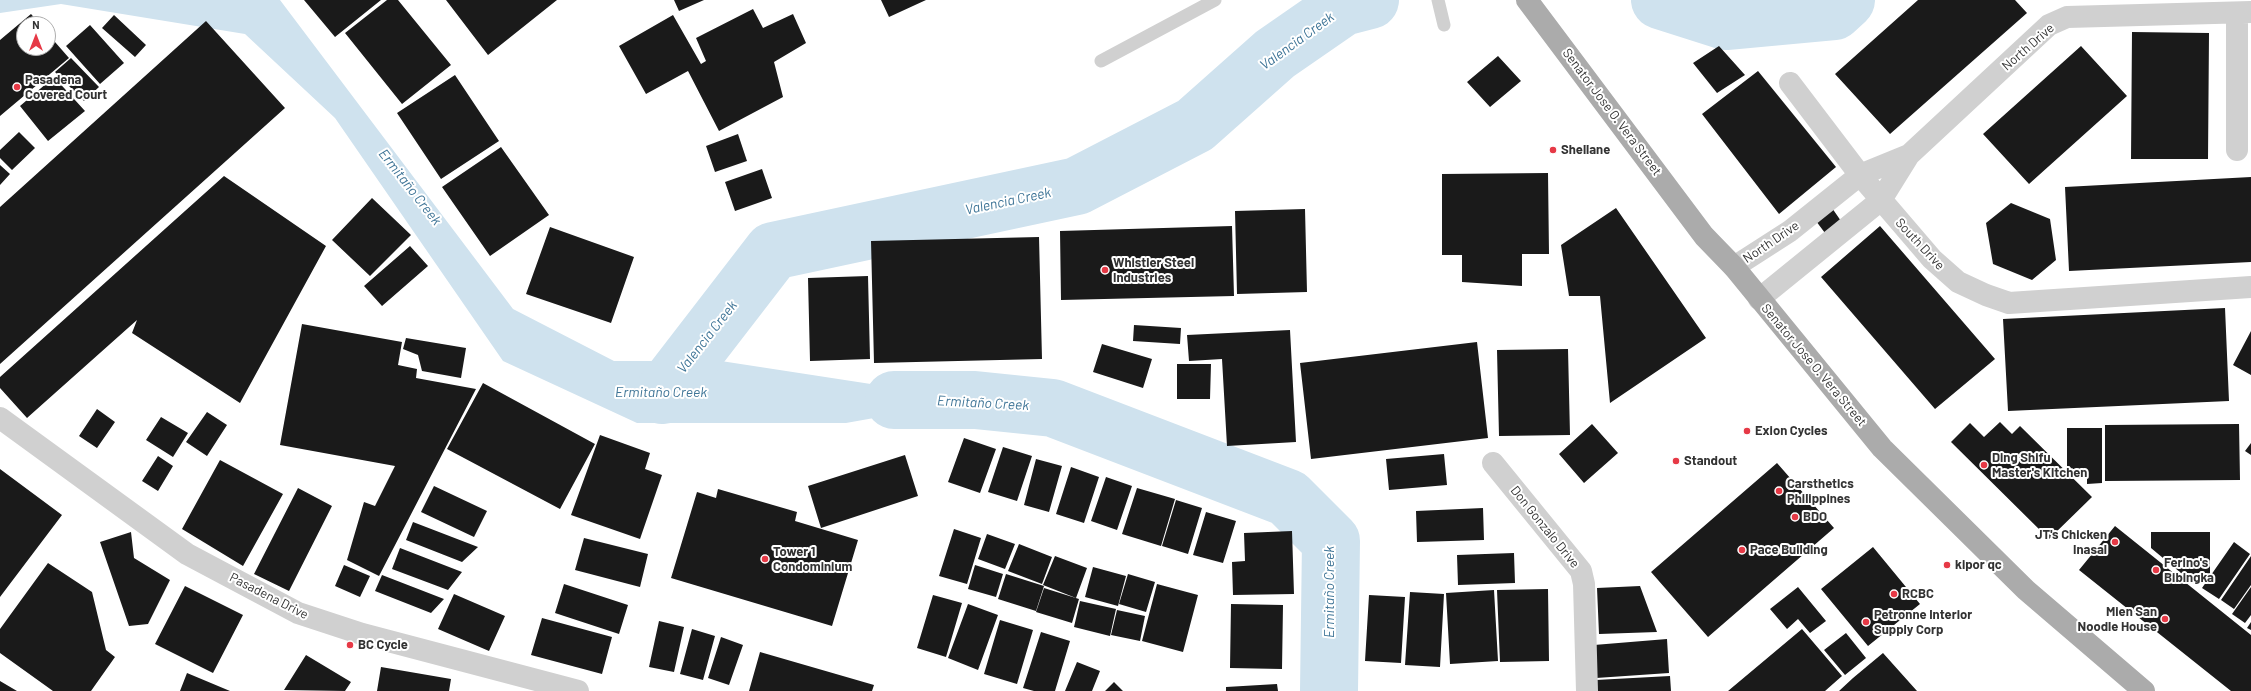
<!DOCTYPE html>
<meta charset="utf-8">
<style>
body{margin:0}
#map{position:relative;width:2251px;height:691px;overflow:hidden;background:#fff;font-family:Barlow,sans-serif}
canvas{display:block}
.north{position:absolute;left:16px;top:16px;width:40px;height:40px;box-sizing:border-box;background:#fff;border:1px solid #adadad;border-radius:50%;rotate:0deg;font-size:11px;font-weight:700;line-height:16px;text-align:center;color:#333}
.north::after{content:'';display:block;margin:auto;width:14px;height:18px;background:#e63946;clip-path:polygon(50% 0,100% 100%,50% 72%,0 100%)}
</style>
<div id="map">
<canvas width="2251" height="691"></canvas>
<div class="north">N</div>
</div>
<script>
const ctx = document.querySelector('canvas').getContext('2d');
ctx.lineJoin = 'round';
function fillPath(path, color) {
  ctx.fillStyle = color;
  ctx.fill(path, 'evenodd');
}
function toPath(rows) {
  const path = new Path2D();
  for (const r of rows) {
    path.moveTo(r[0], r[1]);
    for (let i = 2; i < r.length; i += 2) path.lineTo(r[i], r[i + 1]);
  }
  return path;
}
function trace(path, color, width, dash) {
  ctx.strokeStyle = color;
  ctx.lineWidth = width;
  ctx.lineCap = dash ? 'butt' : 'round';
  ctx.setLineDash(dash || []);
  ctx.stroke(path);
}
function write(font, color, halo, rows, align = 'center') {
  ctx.font = font + ' Barlow,sans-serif';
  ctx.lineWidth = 4;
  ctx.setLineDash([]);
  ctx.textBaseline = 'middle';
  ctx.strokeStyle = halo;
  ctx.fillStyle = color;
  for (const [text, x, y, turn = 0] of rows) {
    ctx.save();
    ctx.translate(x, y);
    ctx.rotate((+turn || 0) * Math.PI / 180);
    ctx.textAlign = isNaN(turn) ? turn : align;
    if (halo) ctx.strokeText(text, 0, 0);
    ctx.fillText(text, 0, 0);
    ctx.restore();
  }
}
fillPath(toPath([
 [0,0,280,0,513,309,614,361,721,361,975,400,846,423,637,423,503,361,335,118,245,34,61,4,0,13]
]), '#cfe2ee');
trace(toPath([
 [1660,0,1726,21,1834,11,1846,0],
 [662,395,773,251,1077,186,1195,125,1275,54,1343,7,1370,0],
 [894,400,975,400,1053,408,1288,498,1331,541,1329,691]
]), '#cfe2ee', 58);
fillPath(toPath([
 [304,0,381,0,335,37],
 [387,0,398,0,451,65,402,104,345,33],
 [446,0,557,0,488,55],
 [674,0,704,0,679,11],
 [881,0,926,0,889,17],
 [1918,0,2015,0,2027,13,1890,134,1835,74],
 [753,9,763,28,793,14,806,43,774,62,783,97,719,131,688,71,646,94,619,46,673,15,701,64,706,61,696,38],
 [31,14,40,24,24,24,24,48,48,48,48,34,69,58,0,116,0,40],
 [114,15,146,45,135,57,102,28],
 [206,21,285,108,0,364,0,207],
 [90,25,124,63,100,84,66,46],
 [2132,32,2209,33,2208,159,2131,159],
 [1719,46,1745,75,1717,93,1693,63],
 [2081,46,2127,96,2029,184,1983,134],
 [1498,56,1521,81,1490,107,1467,82],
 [71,58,99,87,84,101,55,72],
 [1758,71,1836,167,1779,214,1702,114],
 [455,75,499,141,441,179,397,113],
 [54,77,85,111,48,141,20,106],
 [19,132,35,148,12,170,0,158,0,150],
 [738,134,747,161,715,172,706,146],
 [501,147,549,215,490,256,442,187],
 [0,165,10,174,0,185],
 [762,169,772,198,735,211,725,182],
 [1548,173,1549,254,1522,254,1522,286,1462,282,1462,255,1442,255,1442,174],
 [224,176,326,246,240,403,132,333,137,320,27,418,0,388,0,377],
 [2251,177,2251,262,2069,271,2065,187],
 [372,198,411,235,370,276,332,240],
 [2011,203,2050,219,2056,260,2032,280,1993,264,1986,223],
 [1616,208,1706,338,1610,403,1600,296,1569,296,1561,245],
 [1832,208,1841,221,1825,233,1816,221],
 [1305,209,1307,292,1237,294,1235,211],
 [1232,226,1234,296,1061,300,1060,231],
 [1880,226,1995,359,1935,409,1821,277],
 [550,227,634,257,611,323,526,294],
 [1039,237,1042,359,874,363,871,241],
 [410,246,428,266,382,306,364,286],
 [868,276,870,359,810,361,808,278],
 [2225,308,2229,401,2008,411,2003,319],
 [302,324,402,342,398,365,417,369,416,378,476,389,379,576,347,560,364,502,375,506,395,466,280,445],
 [1134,325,1181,328,1180,344,1133,341],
 [1290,330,1296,442,1227,446,1222,359,1189,361,1187,335],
 [2251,331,2251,375,2233,365],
 [406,338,466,348,461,378,422,371,418,355,403,349],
 [1477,342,1488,438,1311,459,1300,363],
 [1102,344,1152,359,1143,388,1093,372],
 [1568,349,1570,435,1499,436,1497,350],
 [1177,364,1211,364,1210,399,1177,399],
 [483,383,595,444,560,509,447,449],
 [97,409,115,422,97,448,79,436],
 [207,412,227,425,207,456,186,442],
 [161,417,188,433,173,457,146,440],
 [2000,422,2012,434,2020,426,2092,497,2049,539,1951,442,1970,423,1984,437],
 [1592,424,1618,453,1584,483,1559,454],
 [2239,424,2240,480,2105,481,2105,425],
 [2067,428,2102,428,2102,483,2087,484,2087,469,2067,469],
 [600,435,650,453,645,469,662,475,640,539,571,515],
 [964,438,996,449,980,493,948,482],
 [2251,443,2251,455,2245,451],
 [1003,447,1032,456,1017,501,988,492],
 [1444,454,1447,485,1389,490,1386,459],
 [905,455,918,496,821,528,808,486],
 [158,456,173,466,158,491,142,481],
 [1036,459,1062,466,1049,512,1024,505],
 [220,460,283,494,243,566,182,529],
 [1777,463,1834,528,1708,637,1651,572],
 [1071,467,1099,477,1084,523,1056,514],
 [0,469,62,515,0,597],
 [1106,477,1132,486,1117,530,1091,521],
 [434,486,487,511,474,537,421,512],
 [298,488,332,506,289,591,254,574],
 [1137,488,1175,499,1161,546,1122,534],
 [718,489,797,512,795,521,858,540,832,626,671,578,697,492,716,498],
 [1176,500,1202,508,1188,554,1162,546],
 [1483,508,1484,540,1417,542,1416,511],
 [1206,512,1236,521,1223,563,1193,555],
 [413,522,478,547,462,562,406,540],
 [2115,526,2251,635,2251,691,2231,691,2079,570],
 [954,529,981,538,967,584,939,576],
 [1292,531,1294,594,1233,595,1232,562,1245,561,1244,533],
 [131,532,134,558,170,580,148,624,129,626,100,542],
 [2151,532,2210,532,2210,574,2193,583,2151,548],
 [987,534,1015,544,1005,569,978,559],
 [584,538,648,554,640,587,575,570],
 [2234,542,2250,554,2219,599,2202,588],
 [1019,544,1052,557,1042,584,1008,571],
 [1873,547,1920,604,1868,646,1821,589],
 [400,548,462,572,448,590,392,569],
 [1514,553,1515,583,1458,585,1457,555],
 [1055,556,1087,568,1076,598,1043,585],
 [2251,556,2251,585,2234,609,2221,600],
 [48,563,92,592,106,650,115,657,91,691,53,691,0,653,0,629],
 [344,565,370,576,360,597,335,586],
 [975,565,1003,574,996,597,968,589],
 [1093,567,1126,576,1118,606,1085,597],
 [1006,574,1044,586,1036,611,998,599],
 [1128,574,1155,582,1146,612,1119,604],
 [382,575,444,599,431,613,375,591],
 [564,584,628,605,619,634,555,613],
 [1157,584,1198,595,1183,652,1142,641],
 [185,586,243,615,213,673,155,644],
 [1640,586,1657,632,1599,634,1597,588],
 [1798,587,1826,621,1810,633,1798,619,1787,629,1770,609],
 [2251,587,2251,615,2245,623,2232,614],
 [1044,588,1079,599,1072,623,1036,612],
 [1548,589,1549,661,1500,662,1497,590],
 [1494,590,1498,661,1450,664,1446,593],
 [1410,592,1444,594,1440,667,1405,665],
 [454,594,505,616,489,651,438,629],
 [933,595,962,603,946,657,917,648],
 [1369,595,1405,597,1401,663,1365,661],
 [1080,601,1116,609,1110,636,1074,627],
 [968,604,998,615,978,670,948,658],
 [1231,604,1283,605,1282,669,1230,668],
 [1117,610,1145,616,1140,641,1111,635],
 [542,618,612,637,602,674,531,655],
 [1000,620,1033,630,1017,684,984,674],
 [659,621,684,627,674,672,649,667],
 [2251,622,2251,630,2247,628],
 [692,629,715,636,703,680,680,674],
 [1802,629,1842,676,1825,691,1728,691],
 [1041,632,1070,641,1055,691,1034,691,1023,688],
 [1846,633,1866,658,1845,675,1824,650],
 [721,637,743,645,729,685,708,678],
 [1667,639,1669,673,1596,678,1594,645],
 [760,652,874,685,872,691,749,691],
 [1883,653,1917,691,1839,691,1853,678],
 [306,655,351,682,345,691,284,690],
 [1077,662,1100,671,1092,691,1065,691],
 [381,667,451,679,449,691,377,691],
 [187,673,230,691,180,691],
 [1670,676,1671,691,1596,691,1596,680],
 [0,681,17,691,0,691],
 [1114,682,1123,691,1105,691],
 [1277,684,1278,691,1226,691,1226,687]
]), '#1a1a1a');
trace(toPath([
 [1438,0,1444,25],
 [1101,61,1215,0]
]), '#d0d0d0', 13);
trace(toPath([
 [2237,13,2237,150],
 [1790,83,1860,175,1932,259,1958,282,1986,295,2009,303,2251,287],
 [1734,267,1790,231,1860,175,1909,155],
 [1759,299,1881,200,1909,155,2049,25,2067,17,2251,12],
 [0,418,187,554,298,613,362,634,578,691],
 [1493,463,1581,571,1584,584,1587,691]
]), '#d0d0d0', 22);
trace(toPath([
 [1527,0,1704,236,1734,267,1882,448,2026,590,2144,691]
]), '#ababab', 22);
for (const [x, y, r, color] of [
 [17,87,4,"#e63946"],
 [1553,150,4,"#e63946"],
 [1105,270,4,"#e63946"],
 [1747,431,4,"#e63946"],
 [1676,461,4,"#e63946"],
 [1984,465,4,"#e63946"],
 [1779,491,4,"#e63946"],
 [1795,517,4,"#e63946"],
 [2115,542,4,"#e63946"],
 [1742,550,4,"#e63946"],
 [765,559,4,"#e63946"],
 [1947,565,4,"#e63946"],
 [2156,570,4,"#e63946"],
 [1894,594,4,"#e63946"],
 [2165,619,4,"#e63946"],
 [1866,622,4,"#e63946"],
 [350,645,4,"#e63946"]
]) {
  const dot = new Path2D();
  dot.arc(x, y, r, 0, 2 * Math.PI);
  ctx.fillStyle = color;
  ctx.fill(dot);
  trace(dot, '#fff', 1.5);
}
write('13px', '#333', '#fff', [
 ["North Drive",2028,47,-41],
 ["Senator Jose O. Vera Street",1612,112,53],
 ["North Drive",1771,242,-34],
 ["South Drive",1920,244,47],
 ["Senator Jose O. Vera Street",1814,365,50],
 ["Don Gonzalo Drive",1545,527,51],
 ["Pasadena Drive",269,596,27]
]);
write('bold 13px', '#333', '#fff', [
 ["Pasadena",25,80],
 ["Covered Court",25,95],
 ["Shellane",1561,150],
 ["Whistler Steel",1113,263],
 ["Industries",1113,278],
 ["Exion Cycles",1755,431],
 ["Ding Shifu",1992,458],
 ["Master's Kitchen",1992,473],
 ["Standout",1684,461],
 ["Carsthetics",1787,484],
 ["Philippines",1787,499],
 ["BDO",1803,517],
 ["JT's Chicken",2107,535,"right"],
 ["Inasal",2107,550,"right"],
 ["Pace Building",1750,550],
 ["Tower 1",773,552],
 ["Condominium",773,567],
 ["Ferino's",2164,563],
 ["Bibingka",2164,578],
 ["kipor qc",1955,565],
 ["RCBC",1902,594],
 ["Mien San",2157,612,"right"],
 ["Noodle House",2157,627,"right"],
 ["Petronne Interior",1874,615],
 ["Supply Corp",1874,630],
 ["BC Cycle",358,645]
], 'left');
write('italic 14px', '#3f7597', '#fff', [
 ["Valencia Creek",1297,41,-36],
 ["Ermitaño Creek",410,187,52],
 ["Valencia Creek",1008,201,-12],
 ["Valencia Creek",707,337,-52],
 ["Ermitaño Creek",661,392],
 ["Ermitaño Creek",983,403,3],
 ["Ermitaño Creek",1329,592,-90]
]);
</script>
